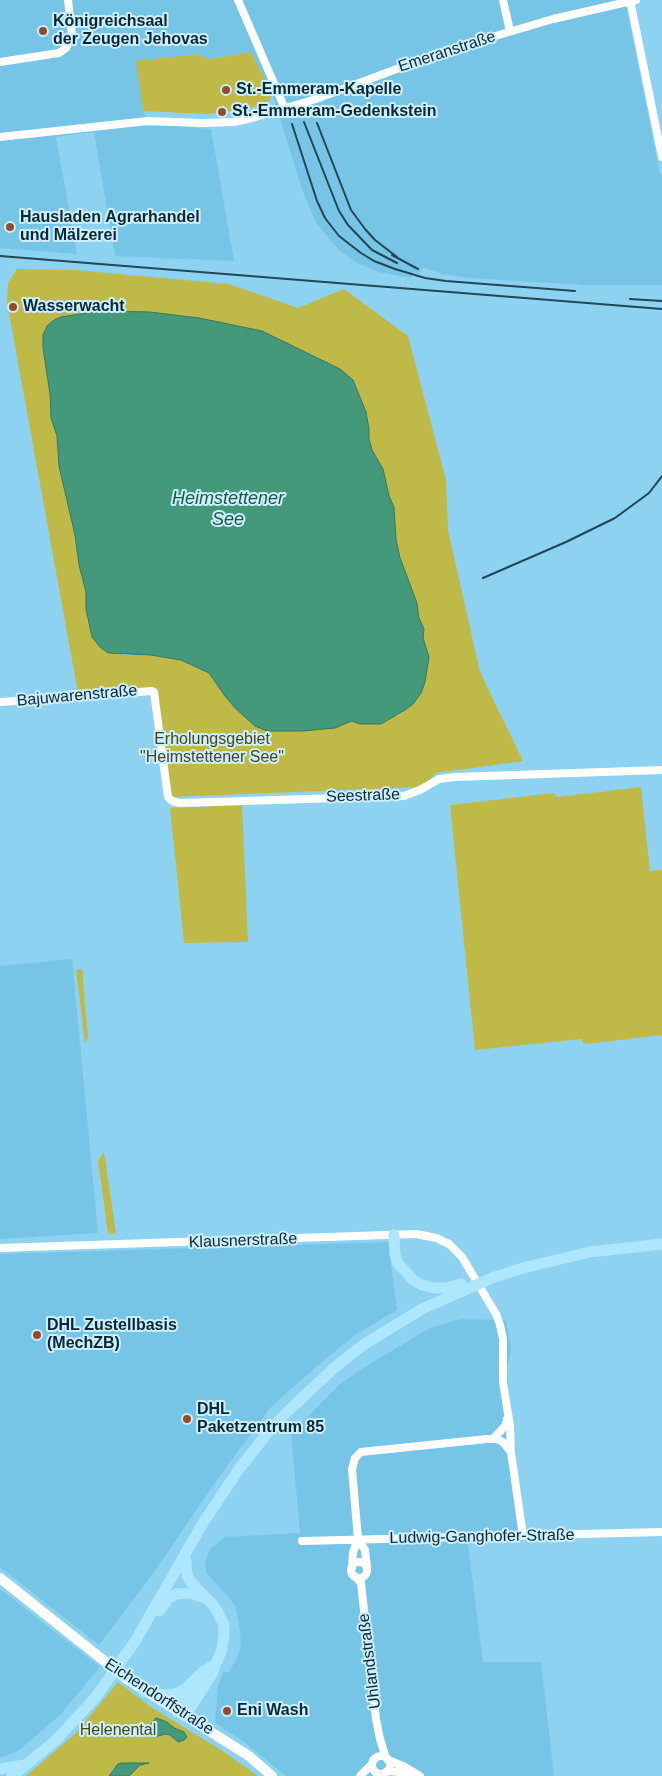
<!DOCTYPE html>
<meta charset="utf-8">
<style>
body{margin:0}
canvas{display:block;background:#8dd2f0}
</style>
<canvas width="662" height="1776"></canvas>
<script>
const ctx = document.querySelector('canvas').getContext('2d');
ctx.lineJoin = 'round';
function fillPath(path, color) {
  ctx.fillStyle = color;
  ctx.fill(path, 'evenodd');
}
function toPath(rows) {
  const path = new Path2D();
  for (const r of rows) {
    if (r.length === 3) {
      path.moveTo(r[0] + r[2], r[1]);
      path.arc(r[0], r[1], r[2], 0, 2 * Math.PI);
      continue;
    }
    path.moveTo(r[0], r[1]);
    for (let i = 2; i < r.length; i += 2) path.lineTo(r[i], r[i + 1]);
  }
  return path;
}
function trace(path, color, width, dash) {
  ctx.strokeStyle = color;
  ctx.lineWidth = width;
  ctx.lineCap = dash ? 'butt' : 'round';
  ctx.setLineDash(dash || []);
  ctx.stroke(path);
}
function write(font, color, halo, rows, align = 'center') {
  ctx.font = font + ' Helvetica,sans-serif';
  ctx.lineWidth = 4;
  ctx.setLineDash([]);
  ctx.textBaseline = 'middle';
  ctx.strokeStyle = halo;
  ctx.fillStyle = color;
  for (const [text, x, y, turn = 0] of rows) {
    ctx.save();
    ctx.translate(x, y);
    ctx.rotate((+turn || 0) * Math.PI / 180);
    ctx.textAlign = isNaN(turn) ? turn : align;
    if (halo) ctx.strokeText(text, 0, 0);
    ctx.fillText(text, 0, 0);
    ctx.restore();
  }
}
fillPath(toPath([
 [0,0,625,0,660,174,662,174,662,285,584,285,469,278,442,274,423,267,420,274,413,272,411,278,378,272,355,262,339,250,316,223,303,192,272,93,251,52,208,59,197,54,143,111,148,126,176,126,211,129,234,261,115,256,94,132,56,137,77,254,0,248],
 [72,959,98,1233,0,1239,0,966],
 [388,1242,397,1310,355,1335,316,1367,271,1407,219,1477,154,1572,99,1645,0,1567,0,1254],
 [460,1319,506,1320,511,1349,507,1369,512,1421,526,1540,468,1544,483,1662,541,1662,554,1776,286,1776,243,1741,215,1723,218,1685,223,1672,229,1672,238,1656,241,1644,240,1631,236,1607,226,1594,206,1573,205,1564,210,1549,225,1537,300,1533,291,1434,338,1386,358,1371,430,1328],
 [0,1589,100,1667,60,1715,18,1751,0,1758]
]), '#77c5e6');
fillPath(toPath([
 [251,52,272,93,270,100,266,103,247,109,208,114,143,111,136,61,197,54,209,59],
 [17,269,75,270,229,284,298,308,344,289,408,336,446,480,448,530,480,672,523,761,436,773,426,784,420,787,171,797,156,688,78,693,7,302,8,283],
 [100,311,150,312,199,318,284,343,316,357,353,380,366,412,369,429,369,439,372,450,383,469,389,496,394,507,396,539,400,558,417,603,419,618,424,629,423,638,429,657,425,682,413,704,405,710,399,715,360,724,352,721,303,731,267,731,217,682,209,673,181,660,151,655,122,655,86,609,86,592,79,565,75,535,59,466,57,436,51,418,50,394,43,348,54,320,61,317],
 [641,787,650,871,662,870,662,1035,586,1044,584,1044,581,1039,475,1050,450,805,554,793,557,797],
 [242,805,248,942,184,943,170,808],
 [82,969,88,1038,85,1043,76,970],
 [104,1152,116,1233,108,1233,98,1160],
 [118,1682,151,1707,221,1750,258,1776,129,1776,140,1764,149,1763,122,1763,113,1769,109,1776,26,1776,75,1734]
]), '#bfb948');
const water = toPath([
 [100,311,150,312,199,318,262,331,340,369,353,380,366,412,369,429,369,439,372,450,383,469,389,496,394,507,396,539,400,558,417,603,419,618,424,629,423,638,429,657,425,682,421,693,413,704,405,710,381,724,360,724,352,721,335,728,303,731,267,731,255,726,235,708,225,696,209,673,181,660,151,655,108,653,100,647,92,637,86,609,86,592,79,565,75,535,59,466,57,436,51,418,50,394,43,348,43,335,47,326,54,320,61,317,100,311],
 [156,1718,167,1722,174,1728,184,1732,187,1737,184,1740,178,1742,170,1735,166,1734,154,1737,150,1734,149,1729,150,1725,156,1718],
 [122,1763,149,1763,140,1765,129,1776,109,1776,118,1764,122,1763]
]);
fillPath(water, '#43997a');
trace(water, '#327765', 1);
trace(toPath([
 [238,0,285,109],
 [503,0,510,31],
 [630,0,662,157],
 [0,62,59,53,66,48,72,35,68,0],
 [0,137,148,121,202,123,234,122,252,118,316,99,448,50,553,19,636,0],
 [0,702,152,691,154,692,168,797,172,801,180,803,404,796,420,790,439,779,455,777,662,770],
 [0,1248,416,1234,436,1238,449,1244,462,1257,496,1314,500,1325,503,1339,503,1382,510,1426,511,1452],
 [493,1439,506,1425,507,1419],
 [302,1541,662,1532],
 [359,1570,8],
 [367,1567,365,1550,358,1539,352,1469,355,1458,361,1452,487,1439,497,1439,503,1442,511,1452,523,1536],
 [352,1568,353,1552,358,1539],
 [355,1576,361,1583,376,1719,380,1739,386,1758],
 [381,1765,9],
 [388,1760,403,1766,420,1776],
 [387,1771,411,1773],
 [360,1776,372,1764]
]), '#fff', 8);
trace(toPath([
 [0,1578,127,1679,249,1756,272,1776]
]), '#fff', 10);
trace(toPath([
 [394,1235,395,1254,397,1262,413,1280,422,1285,434,1288,446,1288,461,1284],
 [159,1611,169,1598,176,1594,191,1593,205,1598],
 [145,1692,166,1695,176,1694,184,1690,204,1671,215,1665],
 [177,1712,195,1686],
 [185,1716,212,1674,222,1649,224,1634,224,1625,215,1607,190,1581,187,1574,185,1553],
 [0,1769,24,1765],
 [12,1776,55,1741,95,1698,134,1643,203,1523,239,1469,269,1431,287,1412,334,1368,363,1345,422,1309,492,1278,523,1268,590,1252,662,1244]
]), '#ade6fd', 11);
trace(toPath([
 [304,122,339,211,348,225,372,250,397,263],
 [317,123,351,210,365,229,375,240,397,257],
 [292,124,317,201,325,218,339,236,361,253,374,261,395,269,425,278,446,281,575,291],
 [392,255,418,269],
 [0,256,662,309],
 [630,299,662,301],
 [483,578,566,542,615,518,649,493,662,476]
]), '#214654', 2);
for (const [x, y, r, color] of [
 [43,31,5,"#934c27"],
 [226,90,5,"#934c27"],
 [222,112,5,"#934c27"],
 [10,227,5,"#934c27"],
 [13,307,5,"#934c27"],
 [37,1335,5,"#934c27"],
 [187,1419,5,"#934c27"],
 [227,1711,5,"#934c27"]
]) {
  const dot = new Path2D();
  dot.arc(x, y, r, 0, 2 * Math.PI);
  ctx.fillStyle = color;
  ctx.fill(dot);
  trace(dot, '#cceefd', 2);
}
write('bold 16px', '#0a2833', '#cceefd', [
 ["Königreichsaal",53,22],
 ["der Zeugen Jehovas",53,40],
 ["St.-Emmeram-Kapelle",236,90],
 ["St.-Emmeram-Gedenkstein",232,112],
 ["Hausladen Agrarhandel",20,218],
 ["und Mälzerei",20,236],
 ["Wasserwacht",23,307],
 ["DHL Zustellbasis",47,1326],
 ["(MechZB)",47,1344],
 ["DHL",197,1410],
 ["Paketzentrum 85",197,1428],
 ["Eni Wash",237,1711]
], 'left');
write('16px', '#0a2833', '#cceefd', [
 ["Emeranstraße",447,52,-18],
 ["Bajuwarenstraße",77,696,-5],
 ["Seestraße",363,796,-2],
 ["Klausnerstraße",243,1241,-2],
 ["Ludwig-Ganghofer-Straße",482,1537,-1],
 ["Uhlandstraße",370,1661,-97],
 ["Eichendorffstraße",159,1697,33]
]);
write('16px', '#4a470c', '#cceefd', [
 ["Erholungsgebiet",212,740],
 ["\"Heimstettener See\"",212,758],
 ["Helenental",118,1731]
]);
write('italic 18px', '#155a43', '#cceefd', [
 ["Heimstettener",228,499],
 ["See",228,520]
]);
</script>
